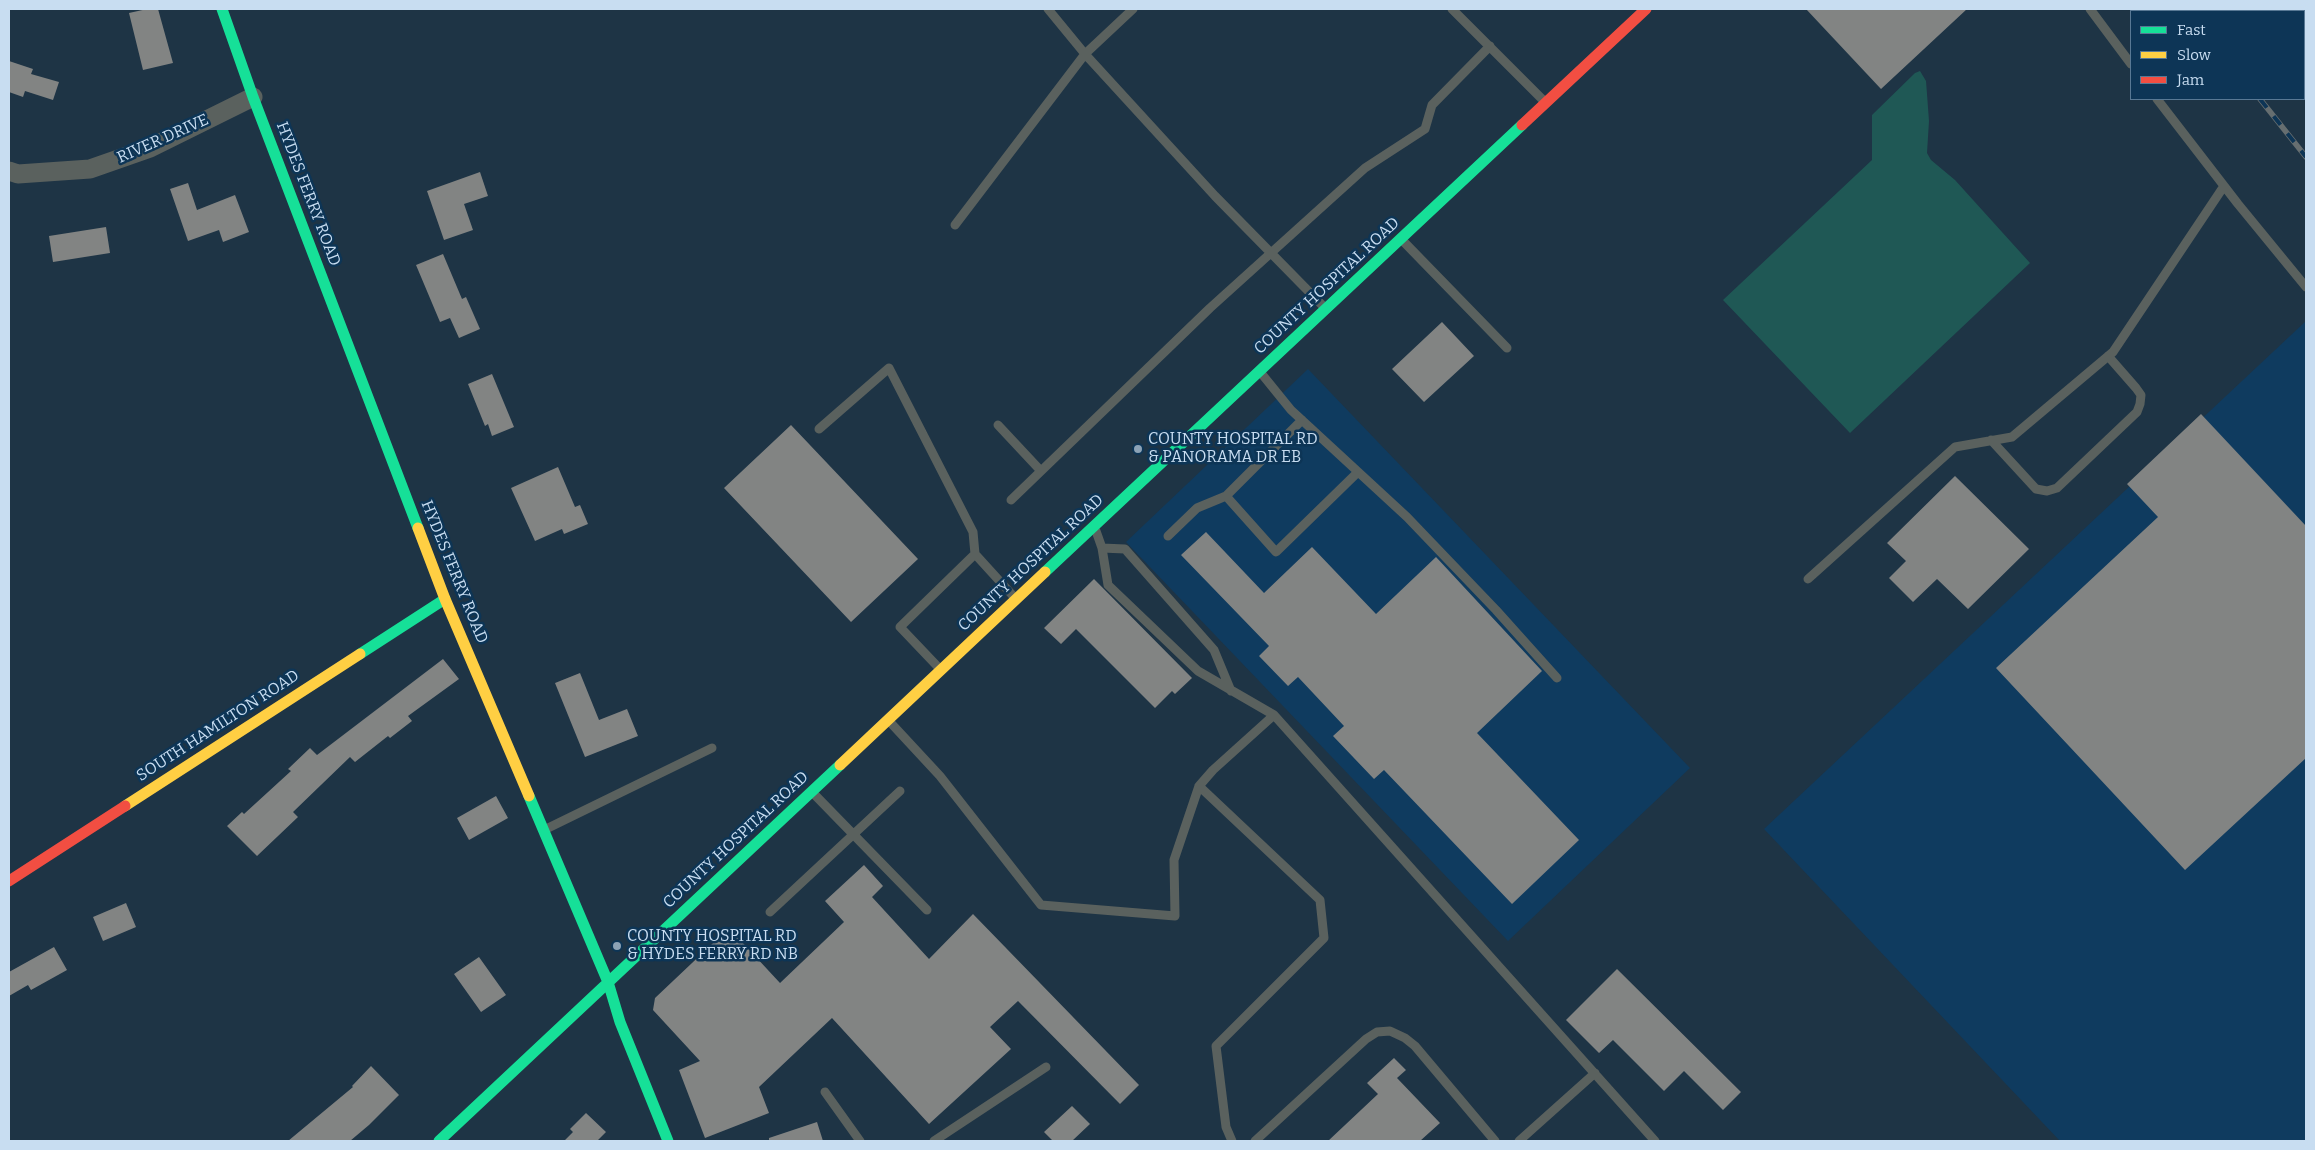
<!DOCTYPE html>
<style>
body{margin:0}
#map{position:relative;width:2315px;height:1150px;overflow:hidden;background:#1e3445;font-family:Bitter,serif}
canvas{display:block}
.frame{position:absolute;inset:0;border:10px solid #c8ddf1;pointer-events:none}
.legend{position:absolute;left:2130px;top:10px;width:175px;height:90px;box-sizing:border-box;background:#0d3556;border:1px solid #587894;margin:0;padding:6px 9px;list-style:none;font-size:15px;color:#c8ddf1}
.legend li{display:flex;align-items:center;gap:10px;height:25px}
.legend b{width:25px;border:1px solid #587894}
</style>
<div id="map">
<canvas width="2315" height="1150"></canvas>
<div class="frame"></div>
<ul class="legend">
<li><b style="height:6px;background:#16e098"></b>Fast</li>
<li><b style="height:6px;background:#ffcf43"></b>Slow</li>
<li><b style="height:6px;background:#f24e42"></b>Jam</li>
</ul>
</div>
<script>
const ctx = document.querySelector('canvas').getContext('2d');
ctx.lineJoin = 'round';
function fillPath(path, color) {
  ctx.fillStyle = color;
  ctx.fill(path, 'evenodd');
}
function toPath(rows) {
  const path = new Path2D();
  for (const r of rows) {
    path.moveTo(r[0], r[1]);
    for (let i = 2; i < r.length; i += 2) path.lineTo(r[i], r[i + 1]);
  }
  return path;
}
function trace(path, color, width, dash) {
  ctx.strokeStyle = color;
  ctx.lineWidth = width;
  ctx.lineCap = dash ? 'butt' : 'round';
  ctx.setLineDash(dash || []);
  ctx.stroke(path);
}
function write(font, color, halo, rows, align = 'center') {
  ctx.font = font + ' Bitter,serif';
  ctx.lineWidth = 5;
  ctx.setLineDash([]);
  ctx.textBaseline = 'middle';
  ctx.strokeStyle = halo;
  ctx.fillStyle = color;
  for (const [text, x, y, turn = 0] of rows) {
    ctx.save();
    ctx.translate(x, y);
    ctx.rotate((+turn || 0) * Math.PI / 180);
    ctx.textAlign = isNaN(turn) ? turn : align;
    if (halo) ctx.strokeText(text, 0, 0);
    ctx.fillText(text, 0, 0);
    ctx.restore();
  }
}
fillPath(toPath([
 [2306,321,2306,1141,2060,1141,1764,829],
 [1308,369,1690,768,1508,941,1126,542]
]), '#0f3b5f');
fillPath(toPath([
 [1920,71,1926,81,1927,94,1929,121,1927,153,1931,160,1955,180,2030,263,1850,433,1723,300,1872,160,1872,115,1915,73]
]), '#1f5855');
fillPath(toPath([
 [147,9,158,9,173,63,143,70,129,13],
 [1806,9,1967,9,1881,89],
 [9,61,33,69,31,74,59,82,53,100,25,91,23,97,9,92],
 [480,172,488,196,464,204,473,230,444,240,427,191],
 [188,183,197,210,235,195,249,232,223,242,219,230,188,241,170,189],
 [106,227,110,253,53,262,49,236],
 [443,254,462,299,466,297,480,329,459,338,450,318,440,322,416,265],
 [1442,322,1474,356,1424,402,1392,369],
 [492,374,514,427,492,436,488,424,485,426,468,384],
 [2201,414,2306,526,2306,758,2185,870,1996,668,2158,517,2127,484],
 [791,425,918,559,851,622,724,488],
 [558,467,575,507,580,505,588,524,564,534,562,529,535,541,511,488],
 [1955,476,2029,549,1968,609,1937,579,1913,602,1889,578,1906,561,1887,543],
 [1206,532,1264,593,1312,547,1376,614,1436,557,1542,671,1477,733,1579,840,1512,904,1384,770,1374,779,1333,736,1344,726,1298,677,1288,686,1259,656,1269,646,1181,555],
 [1094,579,1192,678,1175,694,1172,691,1155,708,1076,629,1061,644,1044,628],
 [443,659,459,679,408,716,412,721,390,738,388,736,355,762,350,757,293,812,298,817,257,856,227,826,242,812,244,814,291,771,288,769,310,748,317,755],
 [580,673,599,720,627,709,638,736,585,757,555,683],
 [496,796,508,818,469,840,457,818],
 [864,865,883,886,872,897,929,959,973,914,1139,1085,1120,1104,1018,1001,990,1027,1011,1049,929,1124,832,1018,759,1087,769,1113,705,1138,679,1070,700,1061,653,1010,655,998,729,928,780,983,844,922,825,901],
 [126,903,136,927,103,941,93,917],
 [54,947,67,970,31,990,28,985,9,996,9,972],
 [479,957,506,995,481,1012,454,974],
 [1617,969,1741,1092,1723,1110,1684,1071,1664,1091,1613,1040,1599,1053,1566,1020],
 [1394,1058,1406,1070,1397,1078,1440,1123,1420,1141,1328,1141,1378,1094,1367,1083],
 [371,1066,399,1095,369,1125,350,1141,288,1141,353,1087,352,1086],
 [1072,1106,1090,1124,1072,1141,1053,1141,1044,1132],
 [586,1113,606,1132,597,1141,564,1141,573,1132,570,1129],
 [817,1122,823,1141,769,1141,769,1138]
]), '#828483');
trace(toPath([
 [1048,9,1085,54,1133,9],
 [1452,9,1544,101],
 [2090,9,2131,64],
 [2157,99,2238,204,2306,287],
 [955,225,1085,54,1215,196,1324,307],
 [1403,241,1507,348],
 [1261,373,1291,410,1407,517,1496,610,1557,678],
 [998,425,1041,471],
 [819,429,889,368,973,532,975,554],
 [1991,440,2036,489,2047,491,2057,488,2137,412,2140,404,2141,395,2136,388,2108,356],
 [1226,496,1276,552,1358,472],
 [1011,500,1210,308,1365,168,1425,129,1432,105,1490,46],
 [1096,531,1102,548,1108,585,1198,671,1274,715,1655,1141],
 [1168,536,1197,508,1226,496,1302,420],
 [1102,548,1125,549,1214,650,1231,691],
 [1808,579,1955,447,2012,437,2113,352,2224,186],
 [939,668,900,627,975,554,1015,598],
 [889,721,940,776,1041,905,1175,916,1174,860,1199,786],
 [813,793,927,910],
 [546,829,712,748],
 [770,912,900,791],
 [825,1092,860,1141],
 [934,1141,1046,1067],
 [1232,1141,1226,1127,1216,1046,1324,938,1320,900,1199,786,1213,770,1274,715],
 [1255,1141,1366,1039,1377,1032,1390,1031,1405,1038,1415,1046,1495,1141],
 [1519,1141,1595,1073]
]), '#5a615e', 9);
trace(toPath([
 [9,171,18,174,90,169,150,148,253,97]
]), '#5a615e', 19);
trace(toPath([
 [222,9,253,97,418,528],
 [1045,572,1522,125],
 [360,654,445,599],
 [529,796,608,982,620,1022,668,1141],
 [439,1141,840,765]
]), '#16e098', 11);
trace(toPath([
 [418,528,445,599,529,796],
 [840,765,1045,572],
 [125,806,360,654]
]), '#ffcf43', 11);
trace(toPath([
 [1522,125,1646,9],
 [9,881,125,806]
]), '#f24e42', 11);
const rail = toPath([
 [2188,9,2190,11],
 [2260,99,2306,157]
]);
trace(rail, '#666e70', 5.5);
trace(rail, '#0d3556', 4, [11]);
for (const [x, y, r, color] of [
 [1138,449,5,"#8ca2b5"],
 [617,946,5,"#8ca2b5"]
]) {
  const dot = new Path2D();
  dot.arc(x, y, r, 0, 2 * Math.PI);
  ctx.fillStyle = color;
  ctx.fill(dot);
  trace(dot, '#0d3556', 2);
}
write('16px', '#c8ddf1', '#0d3556', [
 ["RIVER DRIVE",163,139,-24],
 ["HYDES FERRY ROAD",308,194,69],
 ["COUNTY HOSPITAL ROAD",1327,286,-43],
 ["COUNTY HOSPITAL ROAD",1031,563,-43],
 ["HYDES FERRY ROAD",454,572,68],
 ["SOUTH HAMILTON ROAD",218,726,-33],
 ["COUNTY HOSPITAL ROAD",736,840,-43]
]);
write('16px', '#c8ddf1', '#0d3556', [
 ["COUNTY HOSPITAL RD",1148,440],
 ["& PANORAMA DR EB",1148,458],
 ["COUNTY HOSPITAL RD",627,937],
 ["& HYDES FERRY RD NB",627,955]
], 'left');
</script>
